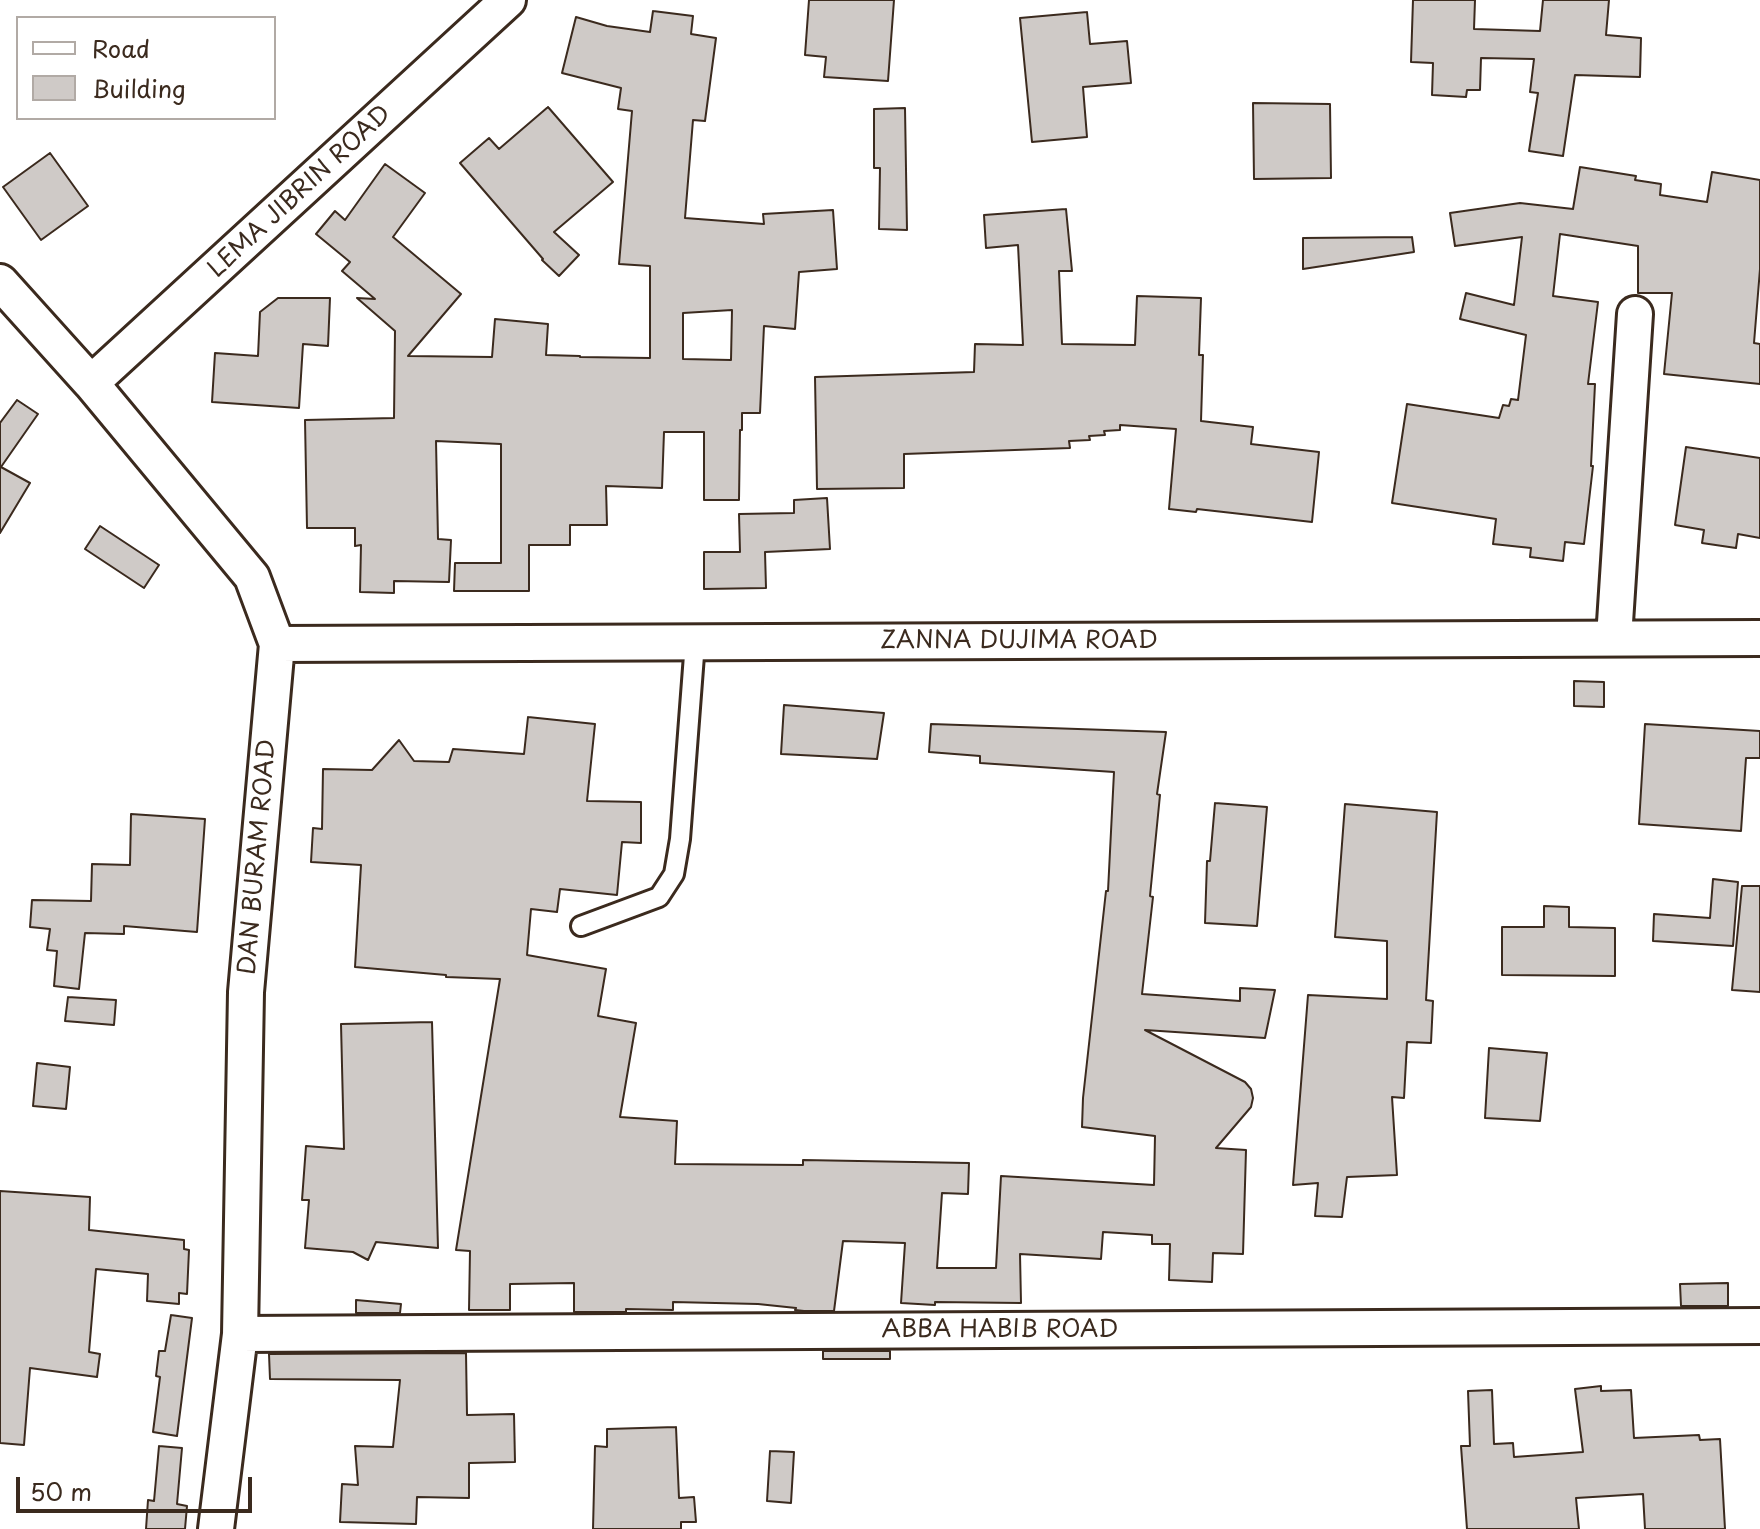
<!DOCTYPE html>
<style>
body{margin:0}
#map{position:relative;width:1760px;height:1529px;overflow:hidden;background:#fff;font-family:"Playpen Sans",sans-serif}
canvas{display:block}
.legend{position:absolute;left:16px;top:16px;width:260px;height:104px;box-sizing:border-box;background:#fff;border:2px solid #b1aaa5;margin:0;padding:10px 14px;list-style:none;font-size:24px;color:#3b2a1e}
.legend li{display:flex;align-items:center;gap:16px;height:40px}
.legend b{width:40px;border:2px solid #b1aaa5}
.scale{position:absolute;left:16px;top:1477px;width:236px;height:36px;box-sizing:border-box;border:4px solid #3b2a1e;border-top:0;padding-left:10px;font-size:24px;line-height:28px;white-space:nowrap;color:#3b2a1e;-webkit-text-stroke:6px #fff;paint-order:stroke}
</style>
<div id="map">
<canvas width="1760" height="1529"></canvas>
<ul class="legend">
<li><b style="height:10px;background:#fff"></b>Road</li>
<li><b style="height:22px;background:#cfcac7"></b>Building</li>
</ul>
<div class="scale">50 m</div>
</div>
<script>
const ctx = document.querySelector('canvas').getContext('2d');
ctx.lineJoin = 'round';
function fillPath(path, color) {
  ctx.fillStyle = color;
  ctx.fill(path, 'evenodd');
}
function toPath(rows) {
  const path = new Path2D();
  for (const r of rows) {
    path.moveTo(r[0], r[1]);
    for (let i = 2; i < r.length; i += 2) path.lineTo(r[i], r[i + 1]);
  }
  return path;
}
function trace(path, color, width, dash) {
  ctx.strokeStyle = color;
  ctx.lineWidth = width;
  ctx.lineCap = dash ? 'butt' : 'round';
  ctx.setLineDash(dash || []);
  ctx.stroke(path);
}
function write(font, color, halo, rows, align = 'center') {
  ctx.font = font + ' "Playpen Sans",sans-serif';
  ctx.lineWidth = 6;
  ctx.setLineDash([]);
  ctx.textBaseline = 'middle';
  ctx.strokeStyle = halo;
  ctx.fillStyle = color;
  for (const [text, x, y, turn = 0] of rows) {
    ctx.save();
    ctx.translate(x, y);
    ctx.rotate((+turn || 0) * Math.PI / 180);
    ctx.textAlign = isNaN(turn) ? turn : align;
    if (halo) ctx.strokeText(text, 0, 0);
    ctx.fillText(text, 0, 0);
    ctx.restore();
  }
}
const building = toPath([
 [809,0,894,0,888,81,824,77,826,57,805,55,809,0],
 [1413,0,1475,0,1474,29,1540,31,1543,0,1609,0,1606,35,1641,38,1640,77,1575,75,1563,156,1529,151,1538,93,1530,92,1534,59,1481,58,1480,90,1467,90,1466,97,1432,95,1433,63,1411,62,1413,0],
 [653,11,693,16,691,34,716,38,705,121,693,120,685,218,764,224,763,214,833,210,837,269,799,272,795,329,764,326,760,413,742,413,742,430,740,430,739,500,704,500,704,432,664,432,662,488,606,486,607,525,570,525,570,545,529,545,529,591,454,591,455,563,501,563,501,444,436,441,438,539,451,540,449,582,394,581,394,593,360,592,361,545,355,546,355,528,307,528,305,420,394,418,395,331,357,298,375,299,342,271,350,262,316,234,335,211,345,220,385,164,425,193,393,237,461,294,408,356,492,357,495,319,548,324,546,355,580,356,580,357,650,358,650,266,619,264,632,111,618,109,621,88,562,73,576,17,607,26,650,32,653,11],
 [732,310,731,360,683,359,683,313,732,310],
 [1087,12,1090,44,1127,41,1131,83,1083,87,1087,137,1032,142,1020,18,1087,12],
 [1253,103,1330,104,1331,178,1254,179,1253,103],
 [548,107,613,182,554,232,579,255,559,276,542,260,543,259,460,163,489,138,499,149,548,107],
 [905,108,907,230,879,229,880,168,874,168,874,109,905,108],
 [50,153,88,206,41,240,3,187,50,153],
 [1580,167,1636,176,1635,180,1661,184,1660,195,1707,202,1712,172,1760,180,1760,269,1754,343,1760,344,1760,384,1664,374,1672,293,1638,293,1638,246,1560,234,1553,296,1598,302,1588,384,1595,384,1591,466,1593,466,1584,544,1565,542,1563,561,1530,557,1531,548,1493,544,1496,519,1392,503,1407,404,1499,418,1503,405,1509,406,1511,399,1518,400,1526,335,1460,319,1466,293,1514,305,1522,237,1455,246,1450,213,1520,203,1573,209,1580,167],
 [1066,209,1072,271,1059,271,1062,344,1135,345,1137,296,1201,298,1199,355,1203,355,1201,421,1253,427,1251,444,1319,452,1312,522,1197,509,1196,512,1169,509,1176,429,1120,425,1120,430,1104,431,1105,435,1089,436,1090,440,1069,441,1070,448,904,454,904,488,817,489,815,377,974,372,975,344,1023,345,1018,245,986,248,984,215,1066,209],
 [1412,237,1414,252,1303,269,1303,238,1412,237],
 [278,298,330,298,328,346,303,344,299,408,212,402,215,353,258,356,260,312,278,298],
 [17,400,38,414,1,467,30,483,0,533,0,423,17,400],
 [1686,447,1760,458,1760,538,1738,534,1736,548,1702,543,1704,530,1675,525,1686,447],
 [827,498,830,549,765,552,766,588,704,589,704,552,740,552,739,514,794,513,794,500,827,498],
 [100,526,159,565,144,588,85,549,100,526],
 [1574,681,1604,682,1604,707,1574,706,1574,681],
 [784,705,884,713,877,759,781,754,784,705],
 [528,717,595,724,587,801,641,802,641,843,622,842,617,895,560,889,557,912,531,909,527,955,606,969,598,1016,636,1023,620,1117,677,1121,675,1164,803,1165,803,1160,969,1163,968,1194,942,1193,937,1268,996,1268,1001,1176,1154,1185,1155,1136,1082,1127,1083,1098,1106,891,1108,891,1114,772,980,763,980,756,929,752,931,724,1166,732,1157,794,1160,795,1150,896,1153,897,1142,994,1240,1001,1240,988,1275,990,1265,1038,1145,1030,1245,1082,1251,1089,1253,1098,1251,1107,1216,1148,1246,1150,1243,1254,1213,1253,1212,1282,1169,1280,1170,1244,1152,1244,1152,1235,1103,1232,1101,1259,1020,1254,1021,1303,935,1302,935,1305,901,1303,905,1243,843,1241,834,1311,804,1311,795,1310,796,1308,758,1304,673,1302,673,1310,626,1309,626,1312,574,1312,574,1283,510,1284,510,1310,469,1310,470,1251,456,1250,500,979,446,977,446,975,355,967,361,865,311,862,313,828,322,829,323,769,372,770,399,740,414,761,449,762,453,749,524,754,528,717],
 [1645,724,1760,731,1760,758,1746,758,1741,831,1639,824,1645,724],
 [1215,803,1267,807,1257,926,1205,923,1207,861,1210,861,1215,803],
 [1345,804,1437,812,1426,1000,1433,1001,1431,1043,1407,1042,1404,1098,1392,1097,1397,1175,1347,1177,1342,1217,1315,1216,1318,1183,1293,1185,1308,995,1387,999,1387,941,1335,937,1345,804],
 [131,814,205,819,197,932,124,926,124,934,85,933,79,989,54,986,57,951,47,950,50,929,30,927,32,900,91,901,92,864,130,865,131,814],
 [1713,879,1738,882,1733,946,1653,941,1654,914,1710,918,1713,879],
 [1742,886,1760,886,1760,992,1732,990,1742,886],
 [1544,906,1569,907,1569,927,1615,928,1615,976,1502,975,1502,927,1544,927,1544,906],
 [68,997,116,1000,114,1025,65,1021,68,997],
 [432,1022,438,1248,376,1242,368,1260,353,1252,305,1248,309,1200,302,1200,306,1146,344,1149,341,1024,432,1022],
 [1489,1048,1547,1053,1540,1121,1485,1118,1489,1048],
 [37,1063,70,1067,66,1109,33,1106,37,1063],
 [0,1191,90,1197,89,1230,184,1240,184,1249,189,1250,187,1294,179,1293,179,1304,147,1301,148,1274,96,1269,89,1352,100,1354,97,1377,30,1368,24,1445,0,1443,0,1191],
 [1728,1283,1728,1306,1681,1306,1680,1284,1728,1283],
 [356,1300,401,1304,400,1313,356,1313,356,1300],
 [171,1315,192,1318,177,1436,153,1432,160,1377,156,1376,159,1351,165,1351,171,1315],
 [823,1351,890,1351,890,1359,823,1359,823,1351],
 [466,1353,467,1415,514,1414,515,1462,469,1463,469,1498,417,1497,416,1524,340,1522,342,1484,358,1485,355,1446,393,1447,400,1380,270,1379,269,1354,466,1353],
 [1601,1386,1601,1391,1631,1390,1634,1438,1699,1435,1700,1440,1720,1439,1725,1529,1645,1529,1643,1494,1576,1498,1579,1529,1467,1529,1461,1446,1470,1446,1468,1391,1492,1390,1494,1444,1513,1443,1514,1457,1583,1452,1575,1389,1601,1386],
 [676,1427,679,1498,694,1497,696,1522,681,1522,681,1529,593,1529,595,1446,607,1447,607,1429,676,1427],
 [159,1446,182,1448,177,1504,187,1506,185,1529,146,1529,148,1500,154,1501,159,1446],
 [770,1451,794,1452,791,1503,767,1501,770,1451]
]);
fillPath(building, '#cfcac7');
trace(building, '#3b2a1e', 2);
const service = toPath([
 [581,926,659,897,674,874,680,839,695,642]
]);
const minor = toPath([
 [0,282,91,383,252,577,277,644,246,992,240,1334,216,1529],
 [91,383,508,0],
 [1614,638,1635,314],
 [277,644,1760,638],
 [240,1334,1760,1326]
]);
trace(service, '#3b2a1e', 24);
trace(minor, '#3b2a1e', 40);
trace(service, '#fff', 18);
trace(minor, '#fff', 34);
write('24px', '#3b2a1e', '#fff', [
 ["LEMA JIBRIN ROAD",300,192,-43],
 ["ZANNA DUJIMA ROAD",1019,641],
 ["DAN BURAM ROAD",258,857,-85],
 ["ABBA HABIB ROAD",1000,1330]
]);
</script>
